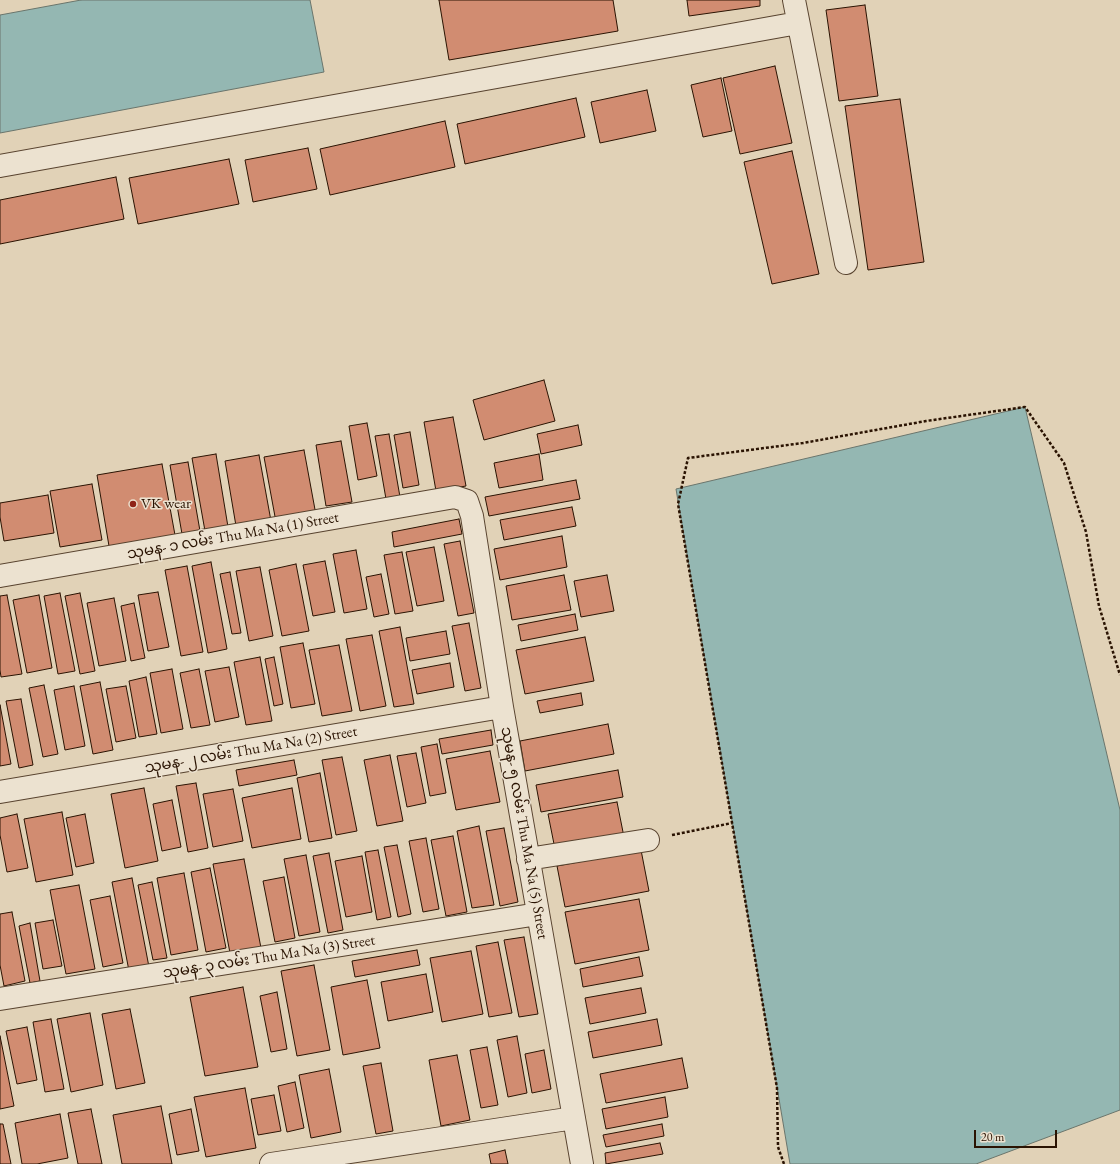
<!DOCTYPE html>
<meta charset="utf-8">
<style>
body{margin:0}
#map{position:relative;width:1120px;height:1164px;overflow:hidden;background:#e1d2b7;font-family:"EB Garamond",serif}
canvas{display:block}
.scale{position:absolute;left:974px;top:1130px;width:83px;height:18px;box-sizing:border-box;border:2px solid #2a1302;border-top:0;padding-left:5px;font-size:12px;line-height:14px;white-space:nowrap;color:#2a1302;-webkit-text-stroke:3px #ece2d0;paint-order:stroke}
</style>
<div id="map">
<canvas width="1120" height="1164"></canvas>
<div class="scale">20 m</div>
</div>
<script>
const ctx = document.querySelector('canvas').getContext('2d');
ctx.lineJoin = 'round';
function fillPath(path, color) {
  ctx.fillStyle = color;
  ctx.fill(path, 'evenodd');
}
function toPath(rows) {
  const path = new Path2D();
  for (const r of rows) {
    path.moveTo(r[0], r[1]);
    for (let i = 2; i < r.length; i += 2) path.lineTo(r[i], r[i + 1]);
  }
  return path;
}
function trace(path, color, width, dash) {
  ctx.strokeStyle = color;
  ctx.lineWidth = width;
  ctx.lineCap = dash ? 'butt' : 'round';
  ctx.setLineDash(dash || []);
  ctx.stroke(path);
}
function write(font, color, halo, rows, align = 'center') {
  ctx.font = font + ' "EB Garamond","Noto Sans Myanmar",serif';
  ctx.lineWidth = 3;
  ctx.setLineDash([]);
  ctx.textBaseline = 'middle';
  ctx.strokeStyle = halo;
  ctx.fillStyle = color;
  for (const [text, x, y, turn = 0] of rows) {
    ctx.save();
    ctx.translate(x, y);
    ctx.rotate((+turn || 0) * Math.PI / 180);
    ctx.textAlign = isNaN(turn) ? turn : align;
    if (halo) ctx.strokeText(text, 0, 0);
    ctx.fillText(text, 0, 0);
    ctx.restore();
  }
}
const water = toPath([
 [81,0,310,0,324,72,0,133,0,15,81,0],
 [1025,407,1120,810,1120,1110,976,1164,790,1164,676,489,1025,407]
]);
fillPath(water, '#94b7b2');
trace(water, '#6a756c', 1);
const building = toPath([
 [439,0,613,0,618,31,449,60,439,0],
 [687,0,760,0,760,6,689,16,687,0],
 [865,5,878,96,839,101,826,10,865,5],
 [775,66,792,143,740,154,723,78,775,66],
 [721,78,732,131,703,137,691,85,721,78],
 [647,90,656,131,600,143,591,102,647,90],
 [576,98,585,137,465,164,457,124,576,98],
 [900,99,924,262,868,270,845,106,900,99],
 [445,121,455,167,330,195,320,149,445,121],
 [308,148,317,189,253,202,245,160,308,148],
 [792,151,819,274,772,284,744,162,792,151],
 [229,159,239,204,138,224,129,178,229,159],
 [116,177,124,219,0,244,0,200,116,177],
 [544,380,555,421,484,440,473,400,544,380],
 [453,417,466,486,436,491,424,422,453,417],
 [367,423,377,476,358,480,349,426,367,423],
 [578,425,582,445,541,454,537,434,578,425],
 [410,432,419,485,403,488,394,435,410,432],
 [389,434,400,497,386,499,375,436,389,434],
 [341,441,352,502,326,506,316,445,341,441],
 [304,450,316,515,276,522,264,457,304,450],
 [216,454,228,527,205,531,192,458,216,454],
 [539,454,543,480,499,488,494,463,539,454],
 [259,455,271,521,236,526,225,461,259,455],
 [188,462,200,531,182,534,170,465,188,462],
 [162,464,175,535,109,546,97,475,162,464],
 [576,480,580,499,489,516,485,497,576,480],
 [92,484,102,540,60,547,50,491,92,484],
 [48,495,54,533,4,541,0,517,0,503,48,495],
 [572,507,576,526,504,540,500,520,572,507],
 [459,519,462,534,394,547,392,532,459,519],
 [562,536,567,567,500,580,494,549,562,536],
 [460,541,474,613,458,616,444,544,460,541],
 [434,547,444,601,417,606,406,552,434,547],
 [356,550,367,609,344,613,333,554,356,550],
 [402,552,413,611,395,614,384,555,402,552],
 [325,561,335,612,313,616,303,565,325,561],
 [211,562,227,649,208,653,192,566,211,562],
 [296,564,309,631,282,636,269,570,296,564],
 [187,566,203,652,181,656,165,570,187,566],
 [260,567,273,636,249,641,236,571,260,567],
 [230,572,241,633,232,634,220,574,230,572],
 [381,574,389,614,374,617,366,577,381,574],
 [564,575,571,610,512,620,506,586,564,575],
 [607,575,614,611,581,617,574,581,607,575],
 [158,592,169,647,148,651,138,595,158,592],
 [60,593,75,671,58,674,44,596,60,593],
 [80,593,95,671,80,674,65,596,80,593],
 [7,595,22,674,1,677,0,670,0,596,7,595],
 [39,595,52,668,27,673,13,600,39,595],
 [114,598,126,661,99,666,87,603,114,598],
 [134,603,145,658,131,661,121,606,134,603],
 [575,614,578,630,521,641,518,625,575,614],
 [469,623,481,688,465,691,452,626,469,623],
 [400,627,414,704,394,707,379,631,400,627],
 [446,631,450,654,410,661,406,638,446,631],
 [372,635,386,706,360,711,346,639,372,635],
 [585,637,594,681,525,694,516,650,585,637],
 [303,643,315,704,291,708,280,647,303,643],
 [339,645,352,711,322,716,309,650,339,645],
 [260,657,272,721,246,725,234,662,260,657],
 [274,657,283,704,274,706,265,659,274,657],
 [450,663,454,687,417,694,412,670,450,663],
 [229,667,239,717,215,722,205,671,229,667],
 [172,669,183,729,161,733,150,673,172,669],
 [199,669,210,725,191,728,180,673,199,669],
 [146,677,157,734,139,737,129,681,146,677],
 [100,682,113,750,93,754,80,686,100,682],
 [44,685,58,754,43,757,29,688,44,685],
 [74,686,85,746,65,750,54,690,74,686],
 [126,686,136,738,116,742,106,689,126,686],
 [581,693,583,705,540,713,537,701,581,693],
 [21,699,33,765,19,768,6,701,21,699],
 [0,705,11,764,0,766,0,705],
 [608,724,614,754,525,771,520,741,608,724],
 [491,730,493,745,442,754,439,739,491,730],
 [437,744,446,793,430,796,421,747,437,744],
 [490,751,500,802,456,810,446,759,490,751],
 [416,753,426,803,407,807,397,756,416,753],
 [390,755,403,821,377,826,364,760,390,755],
 [342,757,357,831,336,835,322,760,342,757],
 [294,760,297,775,239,786,236,770,294,760],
 [618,770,623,797,541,812,536,785,618,770],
 [320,773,332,838,309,842,297,778,320,773],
 [196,783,208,848,188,852,176,786,196,783],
 [144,788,158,861,125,868,111,794,144,788],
 [292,788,301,839,252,848,242,798,292,788],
 [233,789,243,841,213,847,203,794,233,789],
 [172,800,181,847,162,851,153,804,172,800],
 [617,802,624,837,555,849,548,814,617,802],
 [62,812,73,875,36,882,24,819,62,812],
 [17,814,28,868,7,872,0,835,0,818,17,814],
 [85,814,94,863,76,867,66,818,85,814],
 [479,826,494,905,472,908,457,831,479,826],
 [504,828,518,902,500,906,486,831,504,828],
 [453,836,467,912,446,916,431,840,453,836],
 [426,838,439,909,423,912,409,841,426,838],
 [397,845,411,914,398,917,384,847,397,845],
 [378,850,391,917,377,920,365,852,378,850],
 [641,850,649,891,565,907,557,866,641,850],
 [329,853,343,930,328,933,313,856,329,853],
 [306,855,320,932,299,936,284,859,306,855],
 [362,856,372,912,346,917,335,861,362,856],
 [244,859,261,948,230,953,213,864,244,859],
 [210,868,226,948,206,952,191,872,210,868],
 [184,873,198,950,171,955,157,878,184,873],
 [284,877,295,938,275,942,263,881,284,877],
 [132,878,149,967,129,971,112,882,132,878],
 [152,882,167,958,153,960,138,885,152,882],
 [79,885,95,969,66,974,50,890,79,885],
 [110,896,123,963,103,967,90,900,110,896],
 [639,899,649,950,575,964,565,912,639,899],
 [12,912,25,981,4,986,0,965,0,914,12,912],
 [53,920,62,966,43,969,35,923,53,920],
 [30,923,40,981,30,983,19,926,30,923],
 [524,937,538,1014,519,1017,504,940,524,937],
 [498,942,512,1013,489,1017,476,946,498,942],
 [417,950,420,965,355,977,352,961,417,950],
 [471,951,483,1014,442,1022,430,958,471,951],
 [639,957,643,976,583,987,580,969,639,957],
 [314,965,330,1050,297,1056,281,971,314,965],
 [426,974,433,1012,388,1021,381,982,426,974],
 [367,980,380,1048,343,1055,331,987,367,980],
 [243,987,258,1067,205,1076,190,997,243,987],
 [641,988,646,1013,590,1024,585,998,641,988],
 [277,992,287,1049,271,1052,260,996,277,992],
 [130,1009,145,1083,116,1089,102,1014,130,1009],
 [90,1013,103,1085,71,1092,57,1019,90,1013],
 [51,1019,64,1089,45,1092,33,1022,51,1019],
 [657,1019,662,1045,593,1058,588,1032,657,1019],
 [27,1027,37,1080,17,1084,6,1031,27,1027],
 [0,1036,14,1106,0,1109,0,1036],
 [517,1036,527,1093,508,1097,497,1040,517,1036],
 [487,1047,498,1105,481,1108,470,1050,487,1047],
 [544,1050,551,1089,532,1093,525,1054,544,1050],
 [457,1055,470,1120,441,1126,429,1060,457,1055],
 [682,1058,688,1088,606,1103,600,1074,682,1058],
 [381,1063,393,1131,376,1134,363,1066,381,1063],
 [329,1069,341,1132,311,1138,299,1075,329,1069],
 [295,1082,304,1128,287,1132,278,1086,295,1082],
 [245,1088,256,1148,206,1157,194,1097,245,1088],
 [274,1095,281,1131,258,1135,251,1099,274,1095],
 [665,1097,668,1117,606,1129,602,1109,665,1097],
 [161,1106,172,1164,122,1164,113,1115,161,1106],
 [91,1109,102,1164,78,1164,68,1113,91,1109],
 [191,1109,199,1151,177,1155,169,1114,191,1109],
 [60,1114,68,1158,37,1164,22,1164,15,1123,60,1114],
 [0,1124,3,1124,11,1164,0,1164,0,1124],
 [662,1124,664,1136,606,1147,603,1135,662,1124],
 [660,1143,663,1154,606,1164,605,1153,660,1143],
 [505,1150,508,1164,491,1164,489,1154,505,1150]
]);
fillPath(building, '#d18c71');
trace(building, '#2a1302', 1);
const minor = toPath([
 [794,0,846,263],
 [0,166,798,23],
 [0,576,455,497,467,501,472,516,502,707,582,1164],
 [0,792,502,707],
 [528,859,648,840],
 [0,999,538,914],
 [271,1164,574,1118]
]);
trace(minor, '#58432f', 24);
trace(toPath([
 [672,835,732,823],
 [784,1164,778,1147,777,1088,678,504,688,458,803,443,926,421,1025,407,1064,463,1086,532,1099,606,1120,675]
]), '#2a1302', 2.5, [3, 2]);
trace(minor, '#ece2d0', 22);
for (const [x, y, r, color] of [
 [133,504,4,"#8f2418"]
]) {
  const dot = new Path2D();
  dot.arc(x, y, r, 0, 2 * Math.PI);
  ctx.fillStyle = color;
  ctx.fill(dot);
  trace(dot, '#ece2d0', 1.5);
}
write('15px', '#2a1302', '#ece2d0', [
 ["VK wear",141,504]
], 'left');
write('15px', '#2a1302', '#ece2d0', [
 ["သုမန- ၁ လမ်း Thu Ma Na (1) Street",233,536,-10],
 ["သုမန- ၂ လမ်း Thu Ma Na (2) Street",251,750,-10],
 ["သုမန- ၅ လမ်း Thu Ma Na (5) Street",524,833,80],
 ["သုမန- ၃ လမ်း Thu Ma Na (3) Street",269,957,-9]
]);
</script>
